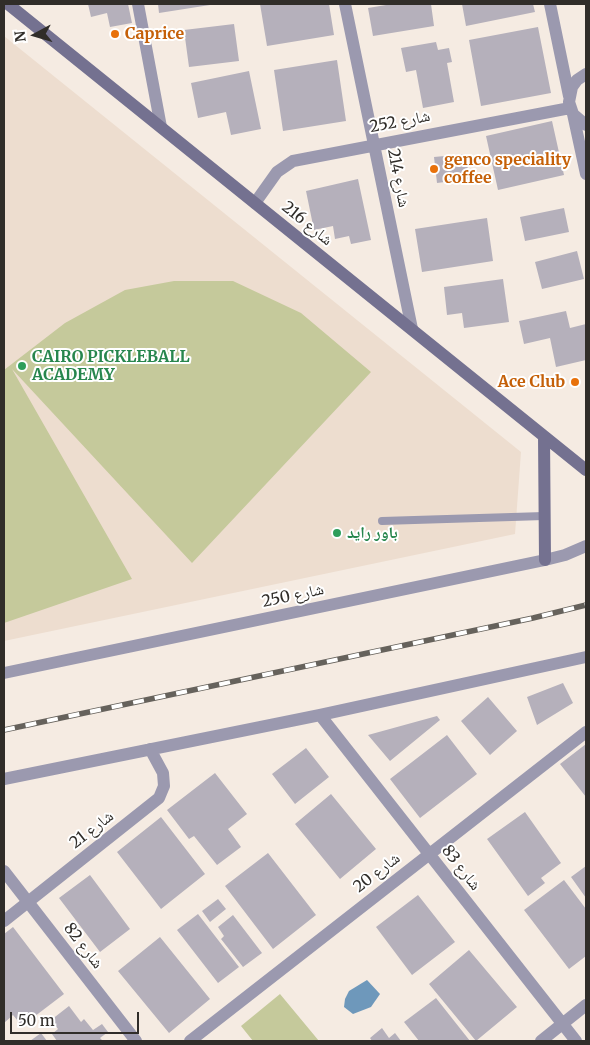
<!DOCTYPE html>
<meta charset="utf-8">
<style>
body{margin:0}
#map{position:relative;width:590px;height:1045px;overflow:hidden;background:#f5ebe2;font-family:Merriweather,serif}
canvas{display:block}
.frame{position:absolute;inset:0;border:5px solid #302d29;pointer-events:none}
.north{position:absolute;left:10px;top:10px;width:50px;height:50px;-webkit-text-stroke:4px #fff;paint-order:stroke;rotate:264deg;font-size:14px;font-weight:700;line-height:20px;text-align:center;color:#302d29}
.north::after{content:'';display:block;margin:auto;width:18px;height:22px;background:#302d29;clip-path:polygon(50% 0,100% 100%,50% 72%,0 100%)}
.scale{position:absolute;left:10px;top:1012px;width:129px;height:22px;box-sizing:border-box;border:2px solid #302d29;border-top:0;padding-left:6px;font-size:15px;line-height:18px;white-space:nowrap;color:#302d29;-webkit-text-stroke:4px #fff;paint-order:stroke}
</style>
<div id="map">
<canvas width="590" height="1045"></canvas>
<div class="frame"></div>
<div class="north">N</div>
<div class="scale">50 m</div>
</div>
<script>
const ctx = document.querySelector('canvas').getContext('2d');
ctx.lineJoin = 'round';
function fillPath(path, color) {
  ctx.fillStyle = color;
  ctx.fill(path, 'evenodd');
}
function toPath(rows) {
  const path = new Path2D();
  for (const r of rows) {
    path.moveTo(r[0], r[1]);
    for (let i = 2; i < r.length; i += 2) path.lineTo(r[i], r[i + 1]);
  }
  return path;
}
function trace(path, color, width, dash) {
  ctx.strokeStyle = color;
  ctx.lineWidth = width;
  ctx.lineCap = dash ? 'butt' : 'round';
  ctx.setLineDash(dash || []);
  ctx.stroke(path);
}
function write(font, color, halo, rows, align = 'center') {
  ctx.font = font + ' Merriweather,"Noto Naskh Arabic",serif';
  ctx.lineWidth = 4;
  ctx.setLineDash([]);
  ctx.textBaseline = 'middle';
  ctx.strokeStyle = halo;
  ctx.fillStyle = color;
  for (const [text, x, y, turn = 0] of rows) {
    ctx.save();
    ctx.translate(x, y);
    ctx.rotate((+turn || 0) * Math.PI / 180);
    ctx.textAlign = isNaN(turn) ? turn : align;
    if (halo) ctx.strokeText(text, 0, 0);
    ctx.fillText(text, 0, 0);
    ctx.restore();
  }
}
fillPath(toPath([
 [4,36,521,452,515,534,4,641]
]), '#edddcf');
fillPath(toPath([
 [174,281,233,281,301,313,371,372,192,563,12,369,132,579,4,623,4,370,65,323,125,290],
 [280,994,319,1041,253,1041,241,1026]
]), '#c5c99b');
fillPath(toPath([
 [367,980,380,994,371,1007,353,1014,344,1007,345,999,349,991]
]), '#6e98bb');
fillPath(toPath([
 [88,4,128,4,132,23,110,27,107,13,91,17],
 [158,4,210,4,210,5,159,13],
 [260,4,329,4,334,35,267,46],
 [392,4,431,4,434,26,373,36,368,8],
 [462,4,533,4,535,12,466,26],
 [234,24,239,61,189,67,184,30],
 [538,27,551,93,481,106,469,40],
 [436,42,438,50,449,48,452,62,447,63,454,102,423,108,416,70,406,72,401,48],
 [337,60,346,121,283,131,274,70],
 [249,71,261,129,231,135,226,112,198,118,191,83],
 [552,121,564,175,498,190,486,136],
 [466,154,469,179,437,183,434,157],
 [358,179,371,240,351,244,349,236,335,239,333,226,314,230,306,191],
 [564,208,569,232,525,241,520,217],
 [487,218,493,261,422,272,415,229],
 [577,251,584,279,542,289,535,262],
 [503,279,509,322,464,328,462,313,447,315,444,287],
 [566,311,570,328,586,324,586,360,556,367,550,338,524,344,519,321],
 [563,683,573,703,537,725,527,697],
 [488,697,517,731,490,755,461,721],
 [437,716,440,720,390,761,368,735],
 [447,735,477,774,420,818,390,779],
 [586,744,586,797,560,764],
 [306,748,329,777,295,804,272,774],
 [215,773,247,814,228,829,241,847,217,865,194,836,189,839,167,810],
 [331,794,376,849,340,879,295,824],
 [525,812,561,863,541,878,545,883,528,896,487,839],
 [161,817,205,874,161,909,117,852],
 [268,853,316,915,273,949,225,886],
 [586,866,586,898,571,877],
 [90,875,130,929,100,952,59,898],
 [564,880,586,909,586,956,569,969,524,910],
 [418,895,455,942,412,975,376,927],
 [218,899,226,909,210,922,202,911],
 [198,914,239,967,218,983,177,930],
 [233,915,262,953,243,967,221,939,224,936,218,927],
 [13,927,64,994,22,1026,13,1015,4,1023,4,934],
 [160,937,210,999,169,1033,118,971],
 [469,950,517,1007,476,1041,429,984],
 [436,998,470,1041,419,1041,404,1022],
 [69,1006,81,1022,84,1019,93,1030,102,1024,108,1032,100,1038,103,1041,57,1041,52,1034,58,1029,51,1020],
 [382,1028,389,1038,395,1033,401,1041,372,1041,370,1038],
 [41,1033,47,1041,30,1041]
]), '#b5b0bb');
trace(toPath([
 [382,521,544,516]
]), '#9b99af', 8);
trace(toPath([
 [138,4,161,127],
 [345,4,412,329],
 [550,4,569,96],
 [586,74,577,80,572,87,569,102,573,114,586,125],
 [573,114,586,174],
 [255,203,277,172,293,161,570,108],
 [4,673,545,560,565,555,586,546],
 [320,715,576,1041],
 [4,779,320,715,586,657],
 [4,871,136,1041],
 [4,921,159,798,164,786,163,773,150,749],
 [190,1041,586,732],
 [541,1041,586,1005]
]), '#9b99af', 12);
trace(toPath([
 [8,4,586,470],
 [544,436,545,560]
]), '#747190', 12);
const rail = toPath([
 [4,730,533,618,586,605]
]);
trace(rail, '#66625c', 5.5);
trace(rail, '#fff', 4, [11]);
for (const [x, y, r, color] of [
 [115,34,5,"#e8710a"],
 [434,169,5,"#e8710a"],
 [22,366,5,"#2e9e5b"],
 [575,382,5,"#e8710a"],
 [337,533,5,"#2e9e5b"]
]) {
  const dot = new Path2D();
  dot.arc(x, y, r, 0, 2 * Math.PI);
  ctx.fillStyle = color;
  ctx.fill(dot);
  trace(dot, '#fff', 2);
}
write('bold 16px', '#c56008', '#fff', [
 ["Caprice",125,34],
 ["genco speciality",444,160],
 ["coffee",444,178],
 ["Ace Club",565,382,"right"]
], 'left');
write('16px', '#302d29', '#fff', [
 ["شارع 252",400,122,-11],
 ["شارع 214",398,178,79],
 ["شارع 216",307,224,39],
 ["شارع 250",293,596,-12],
 ["شارع 21",92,830,-38],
 ["شارع 83",461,868,52],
 ["شارع 20",377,873,-38],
 ["شارع 82",83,946,52]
]);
write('bold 16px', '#27864d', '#fff', [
 ["CAIRO PICKLEBALL",32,357],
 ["ACADEMY",32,375],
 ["باور رايد",347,533]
], 'left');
</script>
